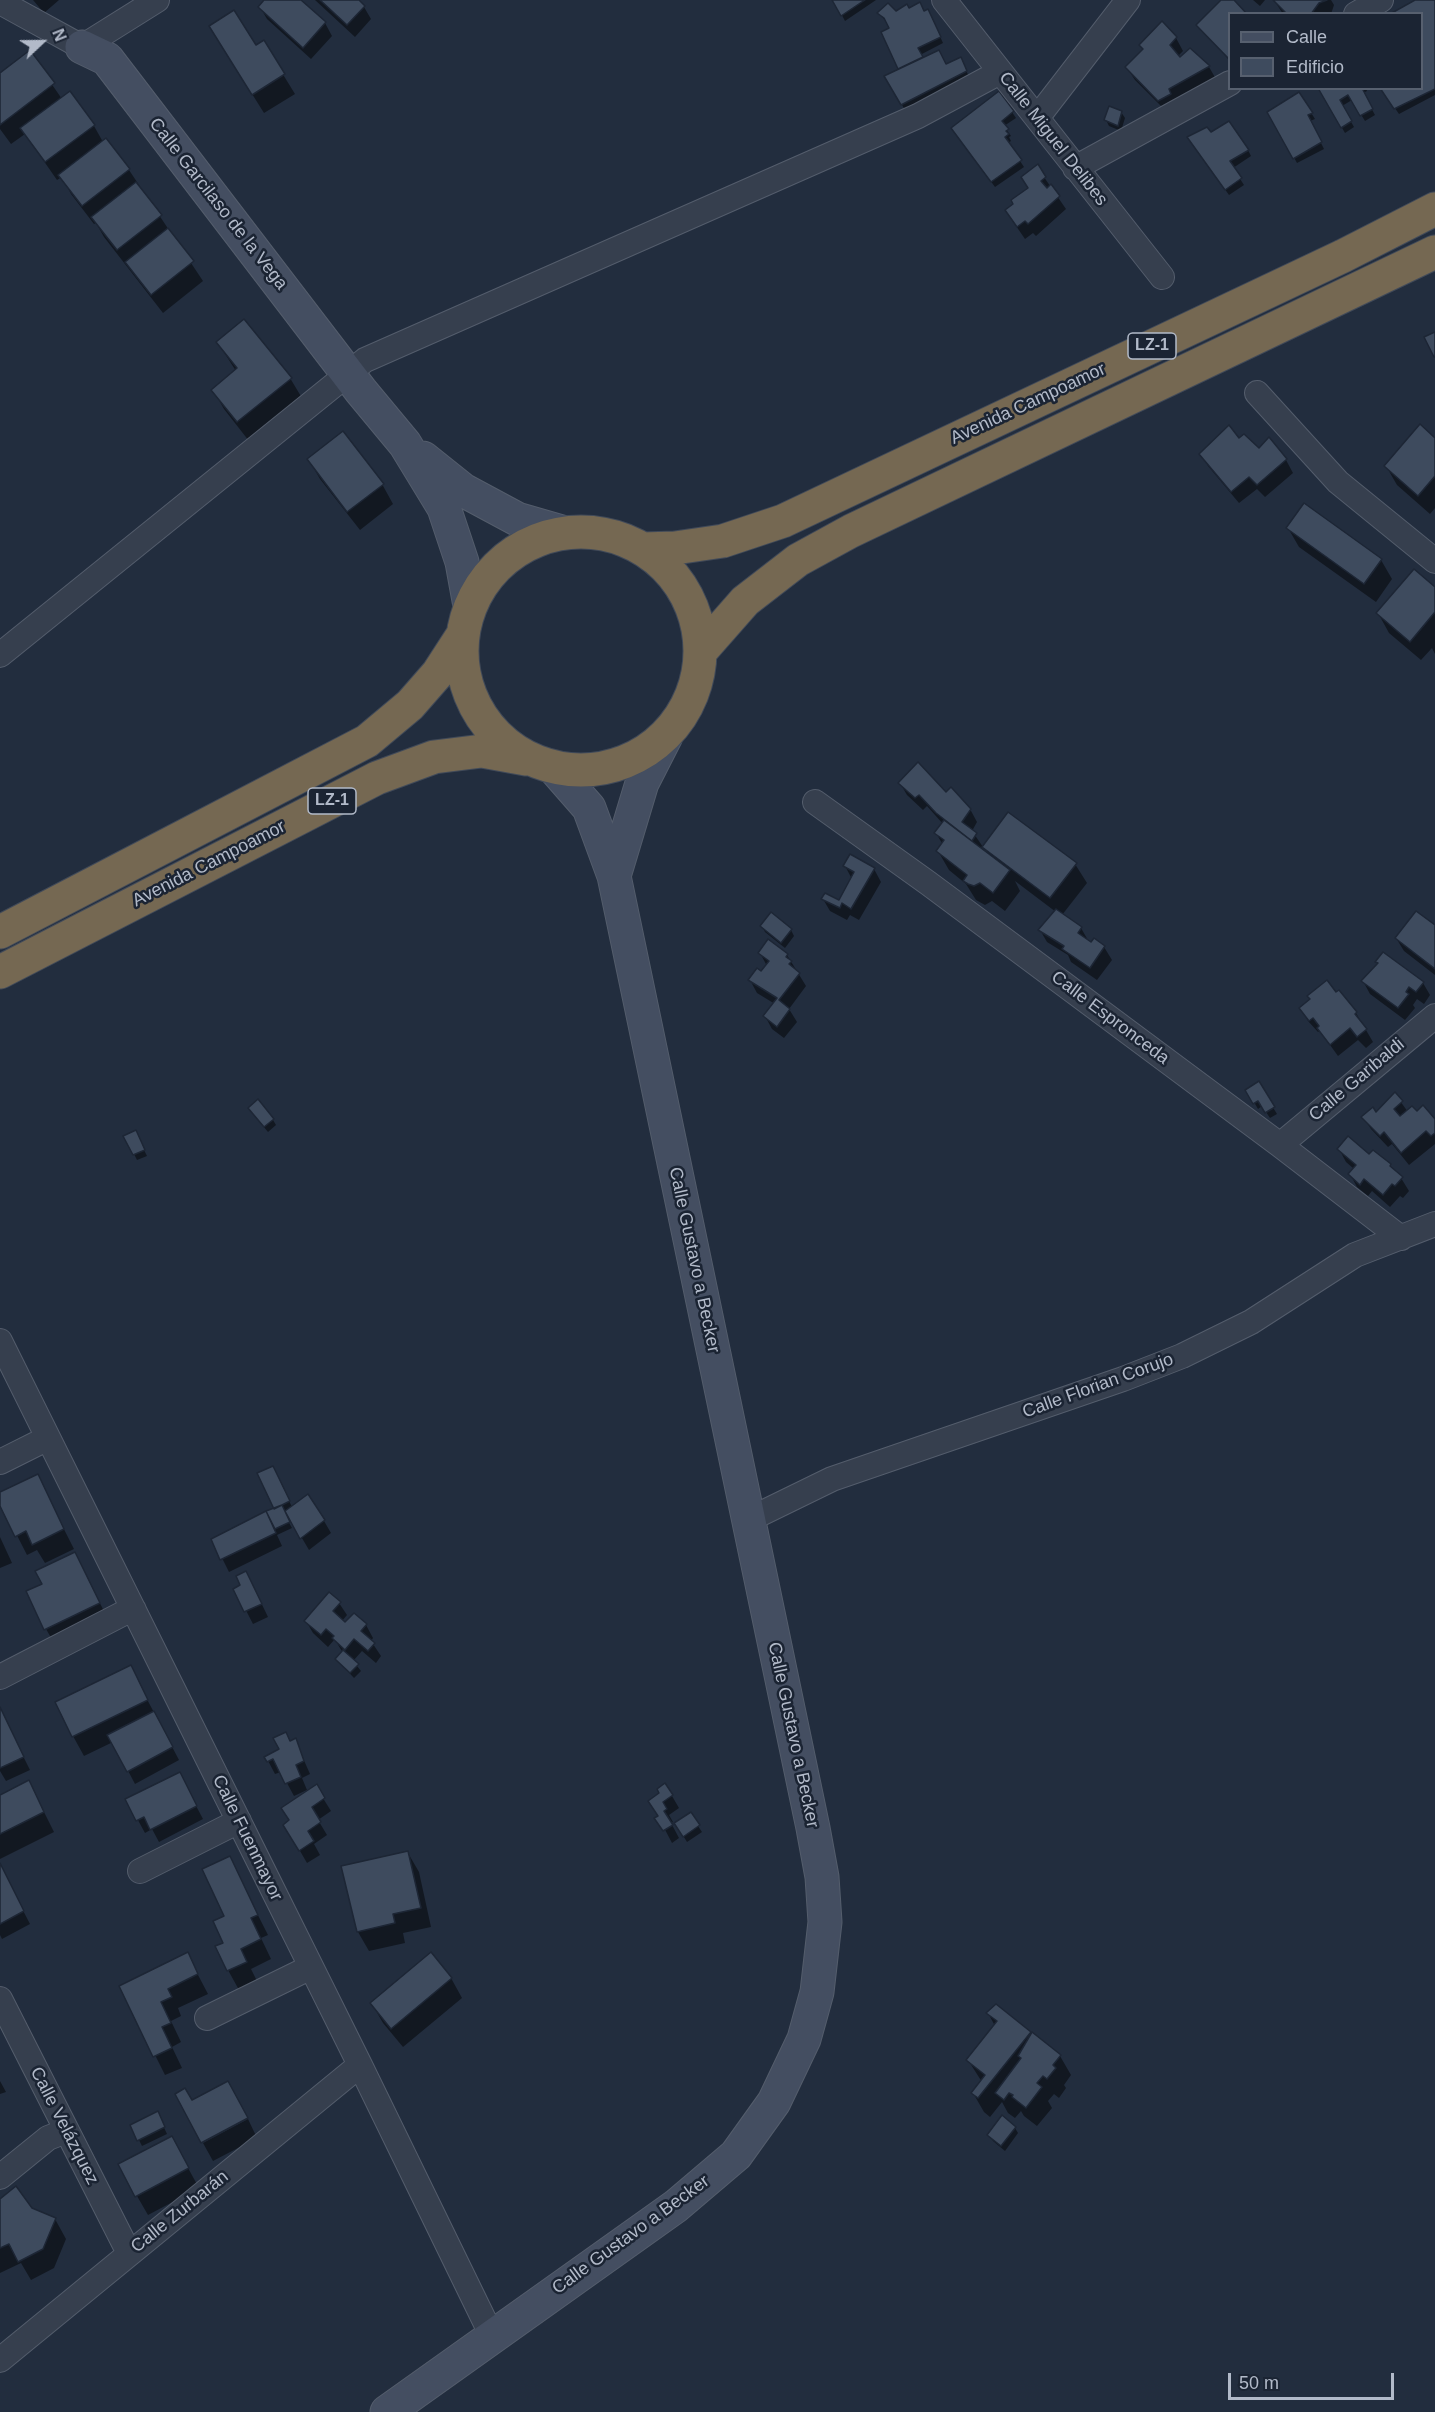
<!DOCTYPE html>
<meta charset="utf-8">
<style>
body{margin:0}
#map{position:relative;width:1435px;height:2412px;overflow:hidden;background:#222d3e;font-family:Helvetica,sans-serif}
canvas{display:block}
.legend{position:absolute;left:1228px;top:12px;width:195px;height:78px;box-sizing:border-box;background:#1b2433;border:2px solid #57606f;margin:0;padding:8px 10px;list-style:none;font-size:18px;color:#b2bac9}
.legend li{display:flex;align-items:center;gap:12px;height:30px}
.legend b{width:30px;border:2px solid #57606f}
.north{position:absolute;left:12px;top:12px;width:60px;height:60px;-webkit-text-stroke:4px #1b2433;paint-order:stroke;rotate:68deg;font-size:16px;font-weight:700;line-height:24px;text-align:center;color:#b2bac9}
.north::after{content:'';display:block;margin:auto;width:21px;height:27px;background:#b2bac9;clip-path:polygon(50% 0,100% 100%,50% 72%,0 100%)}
.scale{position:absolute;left:1228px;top:2373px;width:166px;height:27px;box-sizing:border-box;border:3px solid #b2bac9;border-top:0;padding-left:8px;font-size:18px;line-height:21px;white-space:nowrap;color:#b2bac9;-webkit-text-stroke:4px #1b2433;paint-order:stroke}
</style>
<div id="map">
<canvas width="1435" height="2412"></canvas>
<ul class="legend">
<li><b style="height:8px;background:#444e61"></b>Calle</li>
<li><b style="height:16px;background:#3e4b5e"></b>Edificio</li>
</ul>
<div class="north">N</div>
<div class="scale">50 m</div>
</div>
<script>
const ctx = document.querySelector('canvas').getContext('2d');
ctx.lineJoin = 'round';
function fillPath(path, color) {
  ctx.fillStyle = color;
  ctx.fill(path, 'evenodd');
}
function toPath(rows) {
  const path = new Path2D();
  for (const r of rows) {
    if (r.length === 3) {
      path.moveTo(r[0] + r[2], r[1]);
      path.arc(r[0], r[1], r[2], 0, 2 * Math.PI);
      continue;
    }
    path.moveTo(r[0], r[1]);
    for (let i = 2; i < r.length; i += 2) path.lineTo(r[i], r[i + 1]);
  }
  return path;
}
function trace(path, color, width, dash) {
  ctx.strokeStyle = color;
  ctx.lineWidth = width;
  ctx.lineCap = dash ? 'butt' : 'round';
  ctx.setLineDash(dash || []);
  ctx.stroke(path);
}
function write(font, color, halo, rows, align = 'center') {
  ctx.font = font + ' Helvetica,sans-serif';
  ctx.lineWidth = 5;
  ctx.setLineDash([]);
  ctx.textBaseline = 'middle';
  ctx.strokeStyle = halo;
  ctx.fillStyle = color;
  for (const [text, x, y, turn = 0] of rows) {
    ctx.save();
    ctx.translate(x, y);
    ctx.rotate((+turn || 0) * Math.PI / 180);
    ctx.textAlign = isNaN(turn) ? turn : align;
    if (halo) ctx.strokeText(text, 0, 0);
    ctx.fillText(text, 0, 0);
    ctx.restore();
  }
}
fillPath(toPath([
 [33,0,59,0,44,13],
 [266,0,299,0,325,23,332,36,311,59,267,19,260,7],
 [315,0,357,0,364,7,371,19,355,37],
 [834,0,876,0,845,21],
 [1223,0,1232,0,1230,14,1230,61,1198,25],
 [1253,0,1265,0,1260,6],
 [1274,0,1331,0,1334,5,1331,14,1283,14],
 [1418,0,1435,0,1435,95,1399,114,1381,88,1422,88,1422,14],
 [908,10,931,17,943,43,920,55,923,59,947,66,960,59,973,84,909,117,886,77,900,70,883,32,892,29,879,13],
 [1162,23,1176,38,1183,51,1178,56,1180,59,1190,50,1209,67,1216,79,1167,112,1135,80,1127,68,1144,50],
 [263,42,295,94,264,113,222,46,255,47],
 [30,53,62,99,94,126,103,142,129,170,203,281,163,313,104,237,96,223,94,224,71,194,62,177,57,180,25,134,11,144,0,129,0,75],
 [1319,88,1366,88,1367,91,1363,93,1375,115,1365,121,1352,100,1342,106,1354,127,1345,133],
 [999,93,1016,118,1004,126,1011,136,1009,137,1011,141,1008,143,1024,167,995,187,956,134],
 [1299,94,1315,119,1310,121,1324,149,1297,163,1269,112],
 [1121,112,1125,118,1121,131,1109,126,1106,120],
 [1210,134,1248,150,1251,156,1233,168,1244,185,1229,195,1192,143],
 [1037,167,1066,209,1036,236,1033,233,1025,239,1014,223],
 [218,343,290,378,302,398,249,441,224,409,213,390,236,371],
 [1239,440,1259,450,1269,440,1286,460,1293,473,1265,497,1257,489,1239,503,1208,466,1201,454],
 [1435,440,1435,508,1430,514,1397,485,1386,466],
 [309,460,382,484,393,504,360,530,320,479],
 [1288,528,1381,560,1392,579,1376,602,1299,547],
 [1435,589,1435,654,1432,648,1421,660,1389,633,1378,613],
 [900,783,946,794,970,809,977,822,972,831,983,847,981,850,990,857,984,847,1075,864,1087,883,1062,915,1081,928,1089,942,1091,944,1094,940,1104,947,1112,960,1097,980,1071,962,1068,955,1047,942,1040,930,1056,912,1015,881,1020,891,1005,911,992,901,985,905,976,900,966,884,949,870,938,851,943,845,936,833,943,824,927,806,923,810,907,795],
 [845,866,874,869,881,882,859,920,850,915,847,920,830,911,823,899,840,902,852,879],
 [762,926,791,930,794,936,785,948,765,932],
 [1435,927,1435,975,1404,951,1396,938],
 [760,953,787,955,806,986,789,1009,797,1022,784,1038,772,1029,765,1016,775,1004,757,993,750,980,761,973,767,966],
 [1377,962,1423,983,1430,995,1424,1004,1417,999,1413,1005,1415,1008,1405,1020,1370,994,1363,981,1379,964],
 [1339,992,1356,1013,1373,1042,1366,1048,1358,1040,1338,1056,1320,1031,1318,1032,1308,1021,1301,1008],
 [1258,1083,1277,1114,1270,1118,1262,1106,1258,1109,1247,1090],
 [1395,1094,1408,1112,1435,1122,1435,1144,1409,1165,1392,1144,1388,1147,1371,1129,1363,1117,1376,1114],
 [253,1114,273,1120,276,1125,268,1132],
 [125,1136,138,1138,147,1156,137,1160],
 [1339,1149,1401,1178,1409,1191,1403,1198,1400,1196,1390,1207,1372,1191,1368,1196,1357,1187,1350,1174,1354,1169,1346,1162],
 [37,1476,74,1549,45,1563,37,1550,27,1555,0,1502,0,1493],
 [279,1480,292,1507,324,1521,331,1533,309,1550,289,1516,287,1519,292,1528,277,1535,282,1546,229,1572,213,1540,276,1509],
 [0,1537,12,1563,0,1568],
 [75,1554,110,1623,57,1648,46,1629,44,1585],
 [253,1586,268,1617,253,1624,235,1589],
 [339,1603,347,1615,342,1621,345,1624,354,1615,366,1625,373,1638,371,1641,381,1656,376,1663,362,1651,353,1661,361,1671,354,1678,337,1660,343,1653,337,1643,334,1640,328,1647,313,1633,306,1621],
 [130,1667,179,1760,135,1784,113,1742,84,1756,73,1736],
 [0,1710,30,1770,6,1781,0,1771],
 [286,1734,291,1742,295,1740,310,1774,302,1778,307,1790,294,1796,281,1772,275,1774,266,1757,281,1750],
 [186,1787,203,1819,159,1842,152,1829,145,1833,127,1800],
 [316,1787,331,1811,318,1820,327,1835,314,1844,320,1855,307,1863,285,1825,291,1821],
 [672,1796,679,1808,669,1815,673,1822,671,1823,679,1838,672,1843,650,1801],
 [0,1797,39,1802,54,1832,0,1859],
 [690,1814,702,1832,687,1842,676,1824],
 [408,1853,419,1872,431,1927,403,1933,405,1943,369,1951,358,1932],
 [229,1858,268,1935,261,1938,271,1959,251,1969,257,1981,239,1990,228,1970,225,1944],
 [0,1866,30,1924,2,1939,0,1935],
 [187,1954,208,1994,178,2008,181,2016,171,2021,181,2042,172,2047,182,2068,165,2075,121,1987],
 [451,1978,462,1998,403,2047,383,2023,372,2004],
 [988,2013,1030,2033,1060,2056,1071,2075,1064,2085,1066,2088,1059,2098,1054,2094,1048,2101,1052,2108,1037,2126,1024,2116,1021,2111,1015,2118,1008,2113,1002,2102,990,2117,984,2112,973,2093,982,2082,968,2060,995,2026],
 [0,2081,6,2092,0,2094],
 [160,2119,167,2134,142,2146,132,2126],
 [248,2119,257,2138,213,2161,203,2143],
 [1015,2128,1018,2133,1005,2151,993,2141,989,2135],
 [182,2157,199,2188,148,2215,137,2196],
 [0,2201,55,2219,66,2239,54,2268,31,2280,21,2263,0,2273]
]), '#0007');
const building = toPath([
 [264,0,301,0,326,22,303,48,258,7,264,0],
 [320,0,359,0,365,6,347,25,320,0],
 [832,0,865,0,841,16,832,0],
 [1221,0,1234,0,1247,14,1230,14,1230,60,1196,25,1221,0],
 [1273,0,1327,0,1319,3,1311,14,1287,14,1273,0],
 [1415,0,1435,0,1435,89,1394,109,1380,88,1422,88,1422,14,1390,14,1415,0],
 [920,2,924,11,928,9,941,37,918,48,923,57,898,69,881,32,889,28,884,18,877,13,888,3,896,11,907,4,909,8,920,2],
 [234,10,256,45,264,40,285,74,252,95,209,26,234,10],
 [1162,21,1177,37,1170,45,1180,57,1190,48,1210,66,1169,89,1171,94,1158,101,1125,67,1143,49,1139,45,1162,21],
 [30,50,55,83,0,125,0,73,30,50],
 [939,50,946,64,961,57,967,71,901,105,884,76,939,50],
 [1318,88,1362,88,1373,109,1360,116,1348,95,1340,100,1352,121,1341,128,1318,88],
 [70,91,95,125,45,162,20,128,70,91],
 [999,91,1014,111,1002,121,1009,129,1006,131,1009,134,1005,137,1022,160,991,182,951,128,999,91],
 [1299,92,1313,113,1308,115,1322,142,1293,159,1267,112,1299,92],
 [1109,106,1122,111,1118,126,1104,120,1109,106],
 [1229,121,1249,150,1230,161,1242,178,1225,190,1187,137,1207,127,1211,132,1229,121],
 [106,138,130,169,82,206,58,175,106,138],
 [1038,164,1046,177,1041,181,1047,188,1051,184,1060,196,1028,224,1025,221,1017,227,1005,210,1013,204,1011,200,1028,188,1021,177,1038,164],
 [136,182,162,215,117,250,91,217,136,182],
 [168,228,194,261,151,295,125,262,168,228],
 [244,319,292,378,237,422,211,390,237,368,216,342,244,319],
 [1435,332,1435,357,1434,357,1424,337,1435,332],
 [1420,424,1435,438,1435,476,1418,496,1384,466,1420,424],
 [1229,425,1239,438,1244,434,1259,448,1269,437,1287,459,1257,485,1249,477,1231,492,1199,454,1229,425],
 [343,431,384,484,347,512,307,459,343,431],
 [1304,503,1382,559,1364,584,1286,528,1304,503],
 [1414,569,1435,587,1435,612,1410,642,1376,613,1414,569],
 [918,762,946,792,951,787,971,809,962,822,977,833,972,841,936,813,919,795,915,798,898,783,918,762],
 [1008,812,1077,863,1050,898,982,847,1008,812],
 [944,820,1010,870,993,893,980,883,974,886,968,884,963,881,967,875,936,851,944,840,934,833,944,820],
 [850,854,875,868,851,909,842,903,840,908,821,899,825,893,839,900,854,872,843,866,850,854],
 [1056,909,1082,927,1078,933,1091,942,1094,938,1105,946,1090,968,1062,949,1064,946,1038,930,1056,909],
 [1416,911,1435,925,1435,969,1395,938,1416,911],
 [771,912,792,929,781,943,760,926,771,912],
 [768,939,788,954,786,957,792,961,789,964,800,973,779,1000,790,1009,777,1027,763,1016,777,998,748,980,757,968,761,971,769,961,758,953,768,939],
 [1383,952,1424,982,1416,992,1409,987,1406,992,1409,994,1398,1008,1361,981,1378,963,1375,962,1383,952],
 [1327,980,1336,992,1339,990,1357,1012,1355,1014,1367,1029,1357,1037,1350,1028,1330,1045,1317,1028,1319,1026,1313,1018,1309,1021,1299,1008,1310,999,1307,996,1327,980],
 [1259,1081,1275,1107,1265,1113,1258,1101,1253,1104,1245,1090,1259,1081],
 [1395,1092,1403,1101,1394,1109,1400,1116,1412,1106,1417,1111,1423,1105,1435,1119,1435,1133,1431,1136,1426,1131,1401,1153,1384,1132,1380,1136,1361,1117,1373,1107,1376,1112,1395,1092],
 [258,1099,274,1119,264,1127,248,1108,258,1099],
 [136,1130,145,1150,133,1155,123,1136,136,1130],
 [1348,1136,1369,1154,1373,1150,1391,1164,1390,1166,1403,1177,1395,1186,1392,1184,1383,1195,1364,1179,1360,1185,1348,1174,1356,1165,1337,1149,1348,1136],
 [273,1466,290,1501,274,1509,257,1473,273,1466],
 [38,1474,64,1529,32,1545,26,1531,15,1537,0,1506,0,1492,38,1474],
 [308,1494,325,1520,300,1539,285,1511,308,1494],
 [282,1505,290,1522,275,1529,266,1511,282,1505],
 [266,1511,276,1533,220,1560,211,1539,266,1511],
 [75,1552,100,1603,44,1630,26,1591,42,1584,35,1571,75,1552],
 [246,1571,262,1604,244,1612,233,1589,240,1585,236,1576,246,1571],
 [329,1592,341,1602,333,1611,345,1622,354,1613,367,1624,361,1631,375,1643,368,1651,354,1639,345,1650,332,1638,334,1636,326,1629,321,1635,304,1621,329,1592],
 [343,1650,359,1664,350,1673,335,1659,343,1650],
 [131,1665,148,1700,72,1737,55,1702,131,1665],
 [0,1707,24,1757,0,1768,0,1707],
 [154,1711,173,1747,127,1772,107,1735,154,1711],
 [286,1732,290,1741,296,1738,304,1761,296,1765,301,1777,285,1784,273,1759,267,1762,264,1757,279,1749,273,1738,286,1732],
 [180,1772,197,1806,150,1830,144,1817,136,1821,125,1799,180,1772],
 [29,1780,44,1812,0,1834,0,1795,29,1780],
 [665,1783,673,1795,663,1802,667,1809,664,1811,673,1825,663,1831,654,1818,658,1816,648,1801,659,1793,657,1789,665,1783],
 [317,1784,325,1798,312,1807,321,1822,308,1831,314,1841,299,1851,283,1825,289,1820,281,1808,317,1784],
 [691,1812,700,1825,683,1837,674,1823,691,1812],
 [408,1851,421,1908,393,1914,395,1923,357,1932,341,1866,408,1851],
 [230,1856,258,1915,251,1918,261,1939,241,1949,247,1962,227,1971,215,1946,223,1943,213,1921,224,1916,202,1869,230,1856],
 [0,1863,24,1911,0,1924,0,1863],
 [188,1952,198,1974,168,1989,172,1997,161,2002,171,2023,162,2027,172,2048,153,2057,119,1986,188,1952],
 [431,1952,452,1978,391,2029,370,2003,431,1952],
 [996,2004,1031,2032,978,2098,971,2093,985,2075,966,2060,997,2021,986,2013,996,2004],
 [1032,2032,1061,2055,1053,2065,1056,2068,1047,2079,1043,2076,1037,2083,1042,2087,1026,2108,1012,2097,1013,2095,1009,2093,1004,2100,995,2093,1021,2058,1018,2056,1032,2032],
 [228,2081,248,2118,201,2143,175,2094,185,2088,192,2100,228,2081],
 [158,2111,165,2127,137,2141,130,2125,158,2111],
 [1002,2115,1016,2127,1001,2146,987,2135,1002,2115],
 [172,2136,189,2168,135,2197,118,2164,172,2136],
 [16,2186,32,2208,56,2218,43,2249,18,2262,9,2244,0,2248,0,2199,16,2186]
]);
fillPath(building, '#3e4b5e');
trace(building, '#1d2635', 1.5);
const street = toPath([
 [944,0,1162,277],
 [0,2,82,47,157,0],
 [1356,14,1381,0],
 [1037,118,1128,0],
 [1075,168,1230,83],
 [1257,393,1338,482,1435,561],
 [0,655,365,360,918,116,1000,72],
 [815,802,928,883,1280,1145,1401,1238],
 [1280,1145,1435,1016],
 [0,1341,360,2065,492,2336],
 [0,1462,48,1438],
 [748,1520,832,1479,1123,1379,1182,1356,1251,1322,1355,1255,1435,1224],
 [0,1677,122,1614,134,1610],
 [140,1871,239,1821],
 [0,1999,129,2253],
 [207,2018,311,1967],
 [0,2177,48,2138,66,2131],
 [0,2360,360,2065]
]);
const secondary = toPath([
 [82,47,107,59,361,391,405,444,444,508,462,562,470,606],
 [423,458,463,490,517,519,562,532],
 [614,876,642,783,666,736],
 [387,2412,676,2206,736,2155,774,2102,804,2039,817,1992,825,1922,822,1877,813,1828,614,876,589,808,554,768]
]);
const highway = toPath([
 [581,651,119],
 [643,549,675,548,723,541,783,521,1343,256,1435,209],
 [701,651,745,601,798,560,851,531,1435,252],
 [0,932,367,741,410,705,438,673,462,636],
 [0,972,377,778,434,757,482,751,526,759]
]);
trace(street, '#545d6c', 26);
trace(secondary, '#545d6c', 35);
trace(highway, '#414a59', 35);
trace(street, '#363f4e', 24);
trace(secondary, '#444e61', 33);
trace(highway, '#756852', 33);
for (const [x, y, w] of [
 [1152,346,48],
 [332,801,48]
]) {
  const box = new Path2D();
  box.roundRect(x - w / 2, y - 13, w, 26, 4.5);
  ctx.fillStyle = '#1b2433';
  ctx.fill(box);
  trace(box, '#b2bac9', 1.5);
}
write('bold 16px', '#b2bac9', null, [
 ["LZ-1",1152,346],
 ["LZ-1",332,801]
]);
write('18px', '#b2bac9', '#1b2433', [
 ["Calle Miguel Delibes",1053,139,52],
 ["Calle Garcilaso de la Vega",218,204,52],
 ["Avenida Campoamor",1028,404,-25],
 ["Avenida Campoamor",209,864,-27],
 ["Calle Espronceda",1110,1018,37],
 ["Calle Garibaldi",1357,1080,-40],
 ["Calle Gustavo a Becker",694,1260,78],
 ["Calle Florian Corujo",1098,1386,-20],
 ["Calle Gustavo a Becker",793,1735,78],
 ["Calle Fuenmayor",247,1838,64],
 ["Calle Velázquez",64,2126,63],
 ["Calle Zurbarán",180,2212,-39],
 ["Calle Gustavo a Becker",631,2235,-36]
]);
</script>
